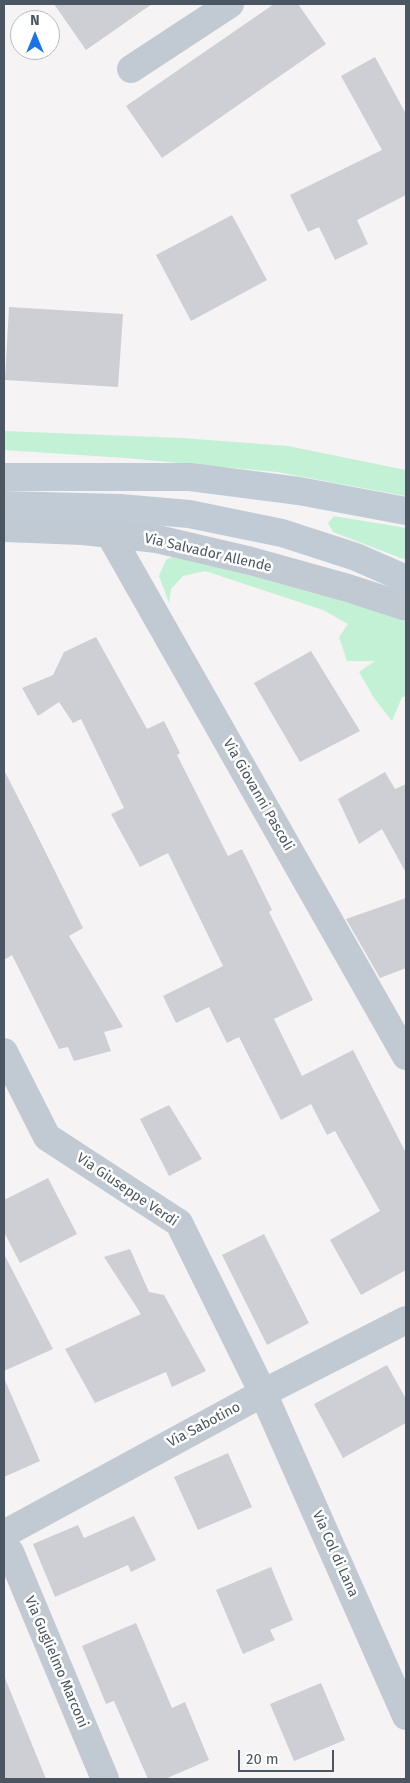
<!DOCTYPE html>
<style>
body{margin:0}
#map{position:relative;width:410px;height:1783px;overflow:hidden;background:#f5f3f3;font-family:"Fira Sans",sans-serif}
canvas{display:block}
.frame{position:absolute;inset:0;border:5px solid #4a5661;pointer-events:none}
.north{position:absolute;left:10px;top:10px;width:50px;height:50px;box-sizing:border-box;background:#fff;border:1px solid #b7bbc0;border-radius:50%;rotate:0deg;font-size:14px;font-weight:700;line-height:20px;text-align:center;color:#4a5661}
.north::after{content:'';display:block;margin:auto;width:18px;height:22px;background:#1a73e8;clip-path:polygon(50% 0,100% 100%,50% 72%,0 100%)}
.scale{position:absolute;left:238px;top:1750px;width:96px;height:22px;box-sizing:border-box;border:2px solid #4a5661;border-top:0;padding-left:6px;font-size:15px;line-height:18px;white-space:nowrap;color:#4a5661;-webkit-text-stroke:4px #fff;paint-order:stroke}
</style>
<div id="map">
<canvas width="410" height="1783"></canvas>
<div class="frame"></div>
<div class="north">N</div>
<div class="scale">20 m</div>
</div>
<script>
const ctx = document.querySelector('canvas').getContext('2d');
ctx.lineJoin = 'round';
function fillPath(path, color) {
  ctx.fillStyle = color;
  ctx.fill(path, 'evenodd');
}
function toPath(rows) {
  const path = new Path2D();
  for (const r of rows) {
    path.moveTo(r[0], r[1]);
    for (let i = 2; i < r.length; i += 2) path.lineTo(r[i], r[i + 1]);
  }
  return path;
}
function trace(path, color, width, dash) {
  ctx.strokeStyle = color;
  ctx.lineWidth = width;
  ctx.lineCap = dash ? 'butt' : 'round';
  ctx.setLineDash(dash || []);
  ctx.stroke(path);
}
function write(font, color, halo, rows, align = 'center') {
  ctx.font = font + ' "Fira Sans",sans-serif';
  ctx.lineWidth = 5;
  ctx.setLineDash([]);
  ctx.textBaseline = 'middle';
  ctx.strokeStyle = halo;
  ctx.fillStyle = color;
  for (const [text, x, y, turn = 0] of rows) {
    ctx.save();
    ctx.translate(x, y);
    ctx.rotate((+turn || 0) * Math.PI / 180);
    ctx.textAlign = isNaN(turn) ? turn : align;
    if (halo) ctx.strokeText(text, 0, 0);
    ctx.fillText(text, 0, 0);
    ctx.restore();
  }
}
fillPath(toPath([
 [4,431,182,438,288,446,406,470,406,496,277,472,125,458,4,450],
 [334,516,406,528,406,560,333,532,328,523],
 [179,553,335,596,406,622,406,696,402,697,392,721,374,698,359,672,375,661,347,661,339,637,348,624,323,610,205,571,183,576,171,589,169,603,159,576,166,560]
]), '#c3f1d5');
fillPath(toPath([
 [54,4,152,4,86,50],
 [274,4,298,4,326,44,162,158,126,106],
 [375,57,406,114,406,195,357,220,368,244,335,260,319,227,308,232,290,195,382,150,341,76],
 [232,215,267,280,191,321,156,255],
 [9,307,123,314,118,387,5,380],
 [96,637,147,729,164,721,180,753,177,755,228,856,242,849,272,910,269,912,313,1000,274,1019,302,1076,353,1050,406,1153,406,1270,361,1295,330,1240,380,1211,335,1131,327,1135,311,1104,281,1120,239,1037,227,1043,209,1007,176,1023,163,996,223,966,168,853,140,867,111,814,124,808,81,719,73,723,59,702,38,716,22,688,53,675,64,652],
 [311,651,360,731,300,762,254,683],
 [4,770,35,831,83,928,69,936,123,1027,104,1032,111,1051,74,1061,68,1047,59,1049,12,955,4,960],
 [385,772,395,789,406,784,406,873,382,829,359,844,338,799],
 [406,898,406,968,380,978,346,919],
 [169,1105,202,1159,169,1176,140,1119],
 [48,1178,77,1234,20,1263,4,1232,4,1200],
 [264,1234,309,1323,267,1345,222,1255],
 [130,1249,149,1292,164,1295,206,1371,172,1387,166,1372,95,1403,65,1349,141,1314,104,1257],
 [4,1254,53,1349,4,1371],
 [387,1365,406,1399,406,1423,343,1458,314,1404],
 [4,1378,40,1461,4,1477],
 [228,1453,252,1507,198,1530,174,1477],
 [134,1516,156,1560,131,1572,128,1565,55,1597,33,1544,78,1525,84,1538],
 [271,1567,293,1620,270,1630,275,1640,243,1654,216,1590],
 [136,1623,172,1708,185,1702,209,1760,165,1779,148,1779,114,1701,106,1704,82,1646],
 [4,1678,5,1678,46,1779,4,1779],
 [321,1683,345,1740,294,1761,270,1704]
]), '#cdcfd5');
trace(toPath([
 [131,69,230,4],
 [4,528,83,531,157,539,251,561,348,588,406,607],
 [109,533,406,1056],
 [4,1052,47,1137,179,1223,263,1393,406,1716],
 [4,1534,263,1393,406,1320],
 [4,1549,10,1552,105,1779]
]), '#c1cad2', 28);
trace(toPath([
 [4,477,190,477,299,491,406,511],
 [4,505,120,508,189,514,282,533,356,557,406,579]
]), '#c1cbd6', 28);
write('14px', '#4a5661', '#fff', [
 ["Via Salvador Allende",208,553,13],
 ["Via Giovanni Pascoli",258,795,60],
 ["Via Giuseppe Verdi",127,1190,34],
 ["Via Sabotino",204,1425,-28],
 ["Via Col di Lana",335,1554,66],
 ["Via Guglielmo Marconi",56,1662,67]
]);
</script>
